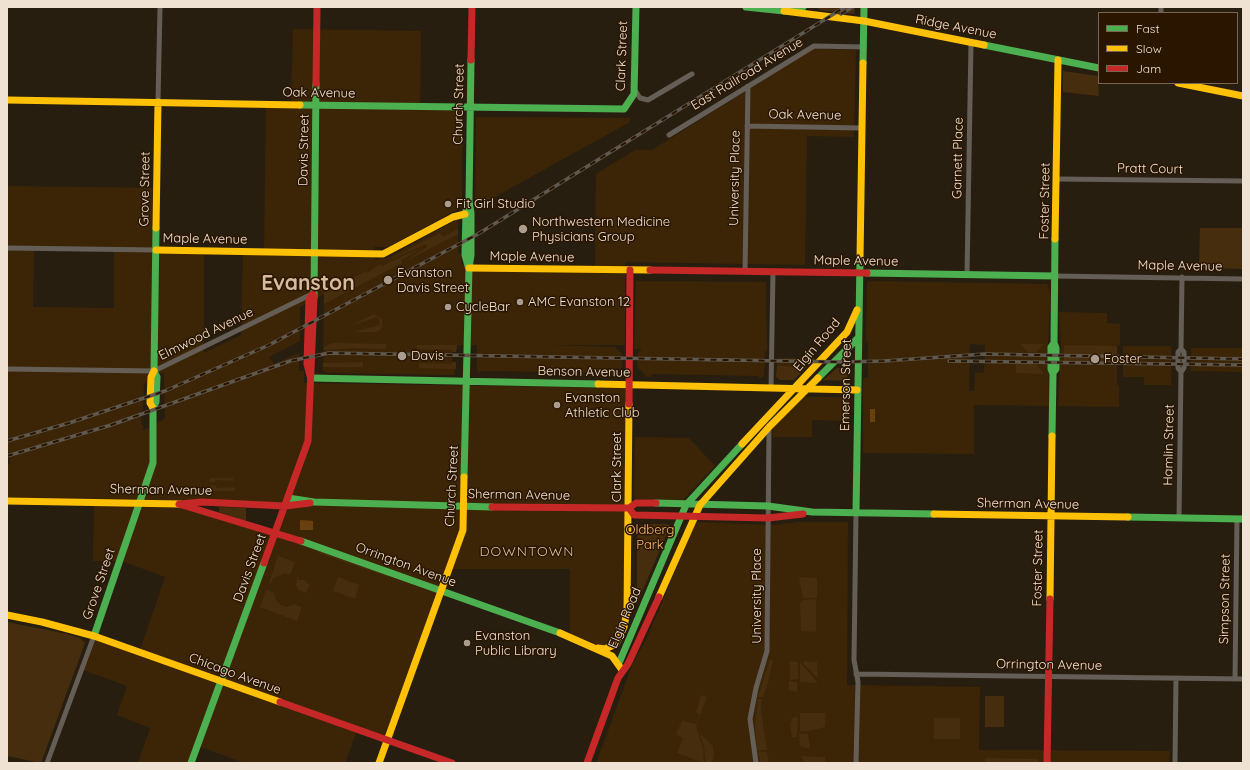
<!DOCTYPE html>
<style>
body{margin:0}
#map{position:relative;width:1250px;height:770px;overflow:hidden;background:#281e10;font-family:Quicksand,sans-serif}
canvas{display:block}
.frame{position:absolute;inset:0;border:8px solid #f0e2d3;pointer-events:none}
.legend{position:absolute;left:1098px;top:12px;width:140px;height:72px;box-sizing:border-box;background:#291500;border:1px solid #796754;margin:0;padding:5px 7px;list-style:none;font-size:12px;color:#f0e2d3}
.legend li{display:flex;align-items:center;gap:8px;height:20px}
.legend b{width:20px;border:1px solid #796754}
</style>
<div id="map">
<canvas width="1250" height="770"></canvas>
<div class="frame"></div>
<ul class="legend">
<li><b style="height:5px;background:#4caf50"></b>Fast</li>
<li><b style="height:5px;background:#ffc107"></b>Slow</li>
<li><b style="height:5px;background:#c62828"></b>Jam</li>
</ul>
</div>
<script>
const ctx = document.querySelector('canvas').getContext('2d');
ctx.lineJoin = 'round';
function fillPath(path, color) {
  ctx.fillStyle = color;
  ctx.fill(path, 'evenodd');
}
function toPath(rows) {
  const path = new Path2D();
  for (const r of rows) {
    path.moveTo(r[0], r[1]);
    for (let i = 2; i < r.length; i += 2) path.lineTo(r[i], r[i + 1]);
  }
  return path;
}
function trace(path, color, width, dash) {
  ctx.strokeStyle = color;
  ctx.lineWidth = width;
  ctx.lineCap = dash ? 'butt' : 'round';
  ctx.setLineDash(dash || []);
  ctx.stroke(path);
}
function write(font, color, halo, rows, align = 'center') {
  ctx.font = font + ' Quicksand,sans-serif';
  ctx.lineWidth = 3;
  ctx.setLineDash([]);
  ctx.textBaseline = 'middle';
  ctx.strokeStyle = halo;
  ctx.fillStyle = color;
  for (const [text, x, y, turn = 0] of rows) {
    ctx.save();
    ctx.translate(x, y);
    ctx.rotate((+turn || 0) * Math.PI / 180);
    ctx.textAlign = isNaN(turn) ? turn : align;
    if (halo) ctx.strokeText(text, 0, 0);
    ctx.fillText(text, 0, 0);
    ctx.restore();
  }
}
fillPath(toPath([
 [293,29,421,31,420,106,463,106,462,207,394,244,387,247,374,247,375,260,389,257,458,219,458,254,461,254,461,264,595,267,596,174,635,150,652,150,813,49,856,50,854,137,807,136,805,265,625,262,625,345,549,345,615,347,622,354,622,367,611,376,607,373,482,371,479,373,477,370,477,345,457,345,456,352,452,352,452,362,456,362,454,375,328,373,323,371,324,294,300,307,300,341,269,357,274,364,299,353,299,371,304,371,304,383,627,388,623,625,614,644,597,649,570,642,570,569,447,569,385,741,357,731,345,763,245,763,197,746,190,763,138,763,150,728,117,715,127,686,83,670,95,637,139,653,165,577,122,561,93,561,94,501,7,500,7,465,10,464,10,453,7,452,7,186,158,188,157,249,204,250,204,353,241,335,243,251,264,251,266,103,291,103],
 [34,250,114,252,114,308,33,307],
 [164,372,165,418,152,427,143,430,143,425,141,425,141,411,143,410,144,384,154,376],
 [181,504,284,505,275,533],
 [476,117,630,118,630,122,475,208],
 [636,281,766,282,767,351,765,351,764,376,760,378,758,376,652,374,651,377,647,377,637,367,638,353,642,349,634,349],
 [869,281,1047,284,1050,292,1048,344,1049,406,974,405,974,454,863,453,863,378,868,378,868,343,866,342,867,283],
 [970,344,985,345,984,373,975,372,974,391,966,390,969,390],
 [1059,312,1107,313,1107,323,1120,324,1120,345,1117,346,1117,385,1119,385,1119,407,1058,406,1061,345],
 [1123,346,1171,346,1171,385,1144,385,1144,377,1123,377],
 [1191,348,1243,348,1243,372,1191,371],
 [777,358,815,358,799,375,777,375],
 [805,397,850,397,850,421,812,420,812,437,773,437,773,426],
 [635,437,689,438,715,466,683,500,634,499],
 [696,522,774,525,799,522,848,522,847,685,980,687,979,750,1170,751,1169,763,596,763,633,663,646,640]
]), '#3c2506');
fillPath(toPath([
 [855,7,854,14,819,10,818,8],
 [1063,71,1098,76,1099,96,1063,92],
 [1200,228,1243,228,1243,269,1199,268],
 [458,229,458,234,404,262,427,247,426,244,384,262,440,233,443,237],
 [425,246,401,260,402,263,324,304,324,293,366,271,367,273,380,264,382,266],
 [374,314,378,316,382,320,382,326,380,330,376,332,354,332,380,325,378,317,352,325],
 [332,343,386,344,386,349,353,348,324,350,324,347],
 [1021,344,1044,344,1036,352,1027,352],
 [415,345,457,345,456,352,452,352,452,350,417,349,417,346],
 [1064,345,1117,346,1117,365,1064,364],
 [363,362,363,367,323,367,323,363],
 [452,362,456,362,456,369,419,368,419,363,449,364,450,366],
 [1016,364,1036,364,1044,374,1016,373],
 [777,366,806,367,794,380,780,380,776,377],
 [837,368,848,368,847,381,823,380],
 [210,478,233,478,233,481,215,480,215,482,209,482],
 [211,485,216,486,216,488,235,487,235,491,211,491],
 [219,507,246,508,246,521,219,512],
 [645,524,668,524,670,526,637,604,637,530,642,525],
 [315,550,388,575,389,577,321,554],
 [278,556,295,562,290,575,285,573,273,578,271,584,269,583],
 [297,577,299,578,298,580,306,580,305,582,310,584,306,593,299,590,296,585],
 [338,577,359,585,355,599,333,591],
 [799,577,817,578,817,598,803,598],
 [266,590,274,593,276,600,281,605,287,607,294,604,302,607,297,621,260,607],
 [816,599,816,632,801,631,800,603,803,600],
 [7,622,67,634,80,638,85,643,41,763,7,756],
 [770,660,773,660,768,683,763,697,758,697],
 [790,661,798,662,798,679,790,680],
 [804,661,817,662,818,678,803,663],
 [800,662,817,682,817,683,800,682],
 [789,681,797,682,797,692,787,690,789,689],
 [701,695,707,697,696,725,703,749,704,763,677,753,683,738,676,734,682,721,696,724,699,714,696,712],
 [985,696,1004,696,1004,727,985,727],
 [758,699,762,699,761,711,767,750,757,750,757,747,755,728],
 [800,713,826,713,825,727,809,731,800,731],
 [798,717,797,737,792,737,790,723,791,722,792,718],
 [934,718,960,718,960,739,934,739],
 [700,734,713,746,714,756,712,763,706,763,704,746],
 [799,734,808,734,810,749,800,746],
 [758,751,767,752,769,763,761,763],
 [801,756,825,757,825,763,805,763],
 [985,758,1038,759,1038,763,985,763]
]), '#462d0d');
fillPath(toPath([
 [870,409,875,409,875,422,870,422],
 [300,520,313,521,313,530,300,530]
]), '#68410f');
trace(toPath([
 [1161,13,1161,7],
 [635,90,640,98,648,100,692,74],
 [158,102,160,7],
 [747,126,862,128],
 [669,135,814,46,864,47],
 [1057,179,1243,181],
 [7,248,156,250],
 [745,271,748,86],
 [967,275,971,43],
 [1055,276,1243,279],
 [7,369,154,371,312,294],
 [1181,372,1184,368,1184,352,1181,349],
 [771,388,773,272],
 [856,513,854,660,858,682,856,763],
 [1179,518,1181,372,1178,368,1178,352,1181,349,1182,277],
 [856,674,1243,679],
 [1235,679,1237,519],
 [47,763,94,636],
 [756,763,750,719,756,688,767,651,769,427],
 [1175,763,1176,678]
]), '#655e56', 5);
trace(toPath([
 [746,7,784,11,803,7],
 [984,45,1099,68],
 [863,63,864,7],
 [300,105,624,109,634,94,636,7],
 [466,211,465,255,468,266],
 [867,273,1055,276],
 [314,297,316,84],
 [1053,373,1056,369,1056,348,1054,343],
 [311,378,598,384],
 [818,378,858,338],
 [1052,436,1053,374,1051,369,1051,347,1054,343,1055,239],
 [464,477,469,268,471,255,471,213,469,201,471,60],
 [288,498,314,502,492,507],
 [656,503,768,506,812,512,934,514],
 [856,513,860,259],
 [1128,517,1243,519],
 [301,541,560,633],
 [94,636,153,463,153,408,156,402,157,377,154,371,156,228],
 [619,663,686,505,742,444],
 [191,763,264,563]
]), '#4caf50', 7);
trace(toPath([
 [784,11,864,21,984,45],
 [1178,83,1243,96],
 [7,100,300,105],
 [156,228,158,102],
 [1055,239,1058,60],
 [156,250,383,254,453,217,465,214],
 [860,259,863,63],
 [469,268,650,270],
 [598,384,857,390],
 [153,408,150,403,151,377,154,371],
 [742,444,847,332,857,310],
 [7,501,180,504],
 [934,514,1128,517],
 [659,597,700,505,769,427,818,378],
 [1050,599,1052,436],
 [7,615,42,622,94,636,280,702],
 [560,633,612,656,622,670],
 [598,648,605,649,616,644,624,627,627,611,629,404],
 [379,763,463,530,464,477]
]), '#ffc107', 7);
trace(toPath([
 [471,60,472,7],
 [316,84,317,7],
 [650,270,867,273],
 [310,376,307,364,309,299,313,294],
 [629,404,630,270],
 [179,504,301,541],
 [180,504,202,502,285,506,310,503],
 [492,507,629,508,636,503,656,503],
 [629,508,634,515,768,518,803,514],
 [264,563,308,441,314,297],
 [280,702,452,763],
 [587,763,618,678,628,664,659,597],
 [1047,763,1050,599]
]), '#c62828', 7);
const rail = toPath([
 [841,14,853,7],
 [949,361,1243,365],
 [7,441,69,423,165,391,269,345,478,234,845,7],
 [7,456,111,425,290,361,329,353,843,362,884,361,985,354,1243,359]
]);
trace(rail, '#5f584e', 3.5);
trace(rail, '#291500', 2, [6]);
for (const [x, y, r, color] of [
 [448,204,4,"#aa9d8f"],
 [523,229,5,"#aa9d8f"],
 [388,280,5,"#aa9d8f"],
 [520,302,4,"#aa9d8f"],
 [448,307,4,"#aa9d8f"],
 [402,356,5,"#aa9d8f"],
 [1095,359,5,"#aa9d8f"],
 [557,405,4,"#aa9d8f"],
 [467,643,4,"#aa9d8f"]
]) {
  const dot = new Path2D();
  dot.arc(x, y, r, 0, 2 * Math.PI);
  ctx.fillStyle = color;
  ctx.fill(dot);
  trace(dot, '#291500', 1.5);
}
write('13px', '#f0e2d3', '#291500', [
 ["Ridge Avenue",956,27,11],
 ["Clark Street",622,56,-88],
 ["East Railroad Avenue",747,74,-31],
 ["Oak Avenue",319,93,1],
 ["Church Street",459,104,-89],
 ["Oak Avenue",805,115,1],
 ["Davis Street",304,150,-89],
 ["Garnett Place",958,158,-89],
 ["Pratt Court",1150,169,1],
 ["University Place",735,178,-89],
 ["Grove Street",145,189,-89],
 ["Foster Street",1045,201,-89],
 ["Maple Avenue",205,239,1],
 ["Maple Avenue",532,257,1],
 ["Maple Avenue",856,261,1],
 ["Maple Avenue",1180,266,1],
 ["Elmwood Avenue",206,334,-26],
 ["Elgin Road",817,345,-50],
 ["Benson Avenue",584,372,1],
 ["Emerson Street",846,385,-89],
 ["Hamlin Street",1169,445,-89],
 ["Clark Street",617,467,-90],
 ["Church Street",452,486,-87],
 ["Sherman Avenue",161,490,1],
 ["Sherman Avenue",519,495,1],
 ["Sherman Avenue",1028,504,1],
 ["Orrington Avenue",406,565,20],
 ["Davis Street",250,568,-70],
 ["Foster Street",1038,568,-89],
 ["Grove Street",99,584,-71],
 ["University Place",757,596,-90],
 ["Simpson Street",1225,599,-89],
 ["Elgin Road",625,618,-67],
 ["Orrington Avenue",1049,665,1],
 ["Chicago Avenue",235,674,20]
]);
write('13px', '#f0e2d3', '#291500', [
 ["Fit Girl Studio",456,204],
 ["Northwestern Medicine",532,222],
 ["Physicians Group",532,237],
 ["Evanston",397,273],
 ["Davis Street",397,288],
 ["AMC Evanston 12",528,302],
 ["CycleBar",456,307],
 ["Davis",411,356],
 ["Foster",1104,359],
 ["Evanston",565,398],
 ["Athletic Club",565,413],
 ["Evanston",475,636],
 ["Public Library",475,651]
], 'left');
write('13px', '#faba71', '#291500', [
 ["Oldberg",650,530],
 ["Park",650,545]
]);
ctx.letterSpacing = '1px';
write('14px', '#d6bb9f', '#291500', [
 ["DOWNTOWN",527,552]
]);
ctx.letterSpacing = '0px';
write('bold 21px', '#d6bb9f', '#291500', [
 ["Evanston",308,284]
]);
</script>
